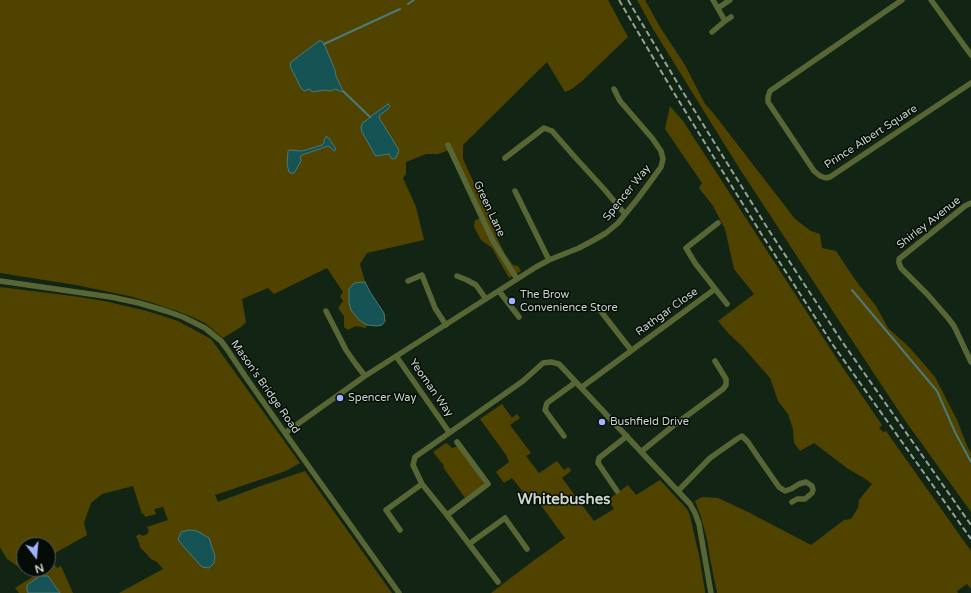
<!DOCTYPE html>
<style>
body{margin:0}
#map{position:relative;width:971px;height:593px;overflow:hidden;background:#122515;font-family:"Varela Round",sans-serif}
canvas{display:block}
.north{position:absolute;left:16px;top:537px;width:40px;height:40px;box-sizing:border-box;background:#050b06;border:1px solid #545c55;border-radius:50%;rotate:164deg;font-size:11px;font-weight:700;line-height:16px;text-align:center;color:#cad6cb}
.north::after{content:'';display:block;margin:auto;width:14px;height:18px;background:#a3b2fc;clip-path:polygon(50% 0,100% 100%,50% 72%,0 100%)}
</style>
<div id="map">
<canvas width="971" height="593"></canvas>
<div class="north">N</div>
</div>
<script>
const ctx = document.querySelector('canvas').getContext('2d');
ctx.lineJoin = 'round';
function fillPath(path, color) {
  ctx.fillStyle = color;
  ctx.fill(path, 'evenodd');
}
function toPath(rows) {
  const path = new Path2D();
  for (const r of rows) {
    path.moveTo(r[0], r[1]);
    for (let i = 2; i < r.length; i += 2) path.lineTo(r[i], r[i + 1]);
  }
  return path;
}
function trace(path, color, width, dash) {
  ctx.strokeStyle = color;
  ctx.lineWidth = width;
  ctx.lineCap = dash ? 'butt' : 'round';
  ctx.setLineDash(dash || []);
  ctx.stroke(path);
}
function write(font, color, halo, rows, align = 'center') {
  ctx.font = font + ' "Varela Round",sans-serif';
  ctx.lineWidth = 3;
  ctx.setLineDash([]);
  ctx.textBaseline = 'middle';
  ctx.strokeStyle = halo;
  ctx.fillStyle = color;
  for (const [text, x, y, turn = 0] of rows) {
    ctx.save();
    ctx.translate(x, y);
    ctx.rotate((+turn || 0) * Math.PI / 180);
    ctx.textAlign = isNaN(turn) ? turn : align;
    if (halo) ctx.strokeText(text, 0, 0);
    ctx.fillText(text, 0, 0);
    ctx.restore();
  }
}
fillPath(toPath([
 [0,0,608,0,628,37,582,81,572,89,565,92,547,62,463,145,463,159,472,179,486,205,494,225,496,236,505,254,513,265,518,266,521,271,509,278,492,248,481,240,474,227,475,220,484,217,452,149,438,154,426,154,406,162,406,174,403,178,416,207,424,240,367,253,360,264,365,282,354,283,359,320,367,325,366,328,356,326,348,330,344,327,344,316,338,308,343,301,340,296,343,292,327,268,274,294,268,288,242,299,246,322,241,327,223,338,205,323,188,315,153,303,129,296,76,285,0,273],
 [637,0,645,0,660,27,685,65,705,104,714,114,795,219,811,231,820,234,822,248,836,251,856,281,876,306,888,328,910,348,935,377,957,420,968,448,971,453,971,512,904,419,834,313,736,163,653,29],
 [670,106,683,121,839,362,882,425,879,428,883,432,886,431,971,551,971,589,967,584,957,591,958,593,717,593,710,558,707,539,700,514,695,501,702,497,718,498,748,512,811,545,844,520,851,519,858,508,859,500,872,484,867,480,847,468,814,443,800,451,794,443,793,429,788,414,778,401,770,378,742,346,729,334,718,321,754,294,734,269,725,229,713,206,699,188,702,183,665,129],
 [0,287,80,297,109,302,147,311,178,321,211,339,229,364,300,463,286,471,215,495,218,502,258,487,305,471,392,593,119,593,163,569,157,562,151,559,139,546,140,545,136,536,139,534,143,536,147,534,149,531,147,527,168,520,163,507,154,509,156,514,145,517,144,514,142,514,133,486,102,494,91,503,84,523,87,535,48,557,48,545,24,545,24,568,19,567,7,559,0,547],
 [502,404,512,418,517,414,520,418,510,425,531,453,526,456,539,473,557,461,564,470,569,467,571,471,562,478,594,521,614,509,608,500,628,485,636,495,660,480,687,509,690,516,699,555,705,591,705,593,491,593,529,564,565,538,532,493,522,500,518,496,523,492,512,478,504,483,496,472,509,462,506,455,480,419],
 [446,443,449,445,452,448,455,447,458,447,483,482,483,485,465,498,443,467,444,466,433,452],
 [54,564,57,568,61,566,73,593,60,593,53,583,27,590,28,593,19,593,15,588,45,569,48,569,48,567]
]), '#504300');
const water = toPath([
 [319,41,322,41,324,44,335,70,336,76,343,91,342,92,335,89,331,91,325,90,312,92,310,89,304,91,301,88,290,66,291,62,319,41],
 [388,104,390,106,388,109,380,115,379,117,381,121,399,150,396,158,393,159,391,158,389,154,376,156,375,155,362,132,361,127,363,122,366,121,370,117,388,104],
 [326,137,328,137,336,149,334,151,330,147,328,146,302,155,300,157,301,161,296,170,294,173,291,173,289,172,287,164,288,151,290,150,302,151,322,145,324,143,324,140,326,137],
 [365,282,370,292,384,313,385,321,382,325,377,326,367,325,359,320,351,310,349,303,349,289,354,283,365,282],
 [189,530,197,531,209,538,215,556,214,563,209,568,202,567,183,546,178,540,181,532,189,530],
 [40,576,48,576,60,593,28,593,27,590,27,585,40,576]
]);
fillPath(water, '#155355');
trace(water, '#4b7a78', 1);
trace(toPath([
 [408,4,414,0],
 [324,44,400,9],
 [343,91,370,117],
 [852,290,937,391,955,432,971,462]
]), '#4b7a78', 2);
trace(toPath([
 [902,0,770,91,768,97,768,102,814,171,820,176,826,178,830,177,971,83],
 [931,0,971,55],
 [718,8,730,0],
 [725,21,731,17],
 [712,32,725,21,713,0],
 [448,145,493,241,517,279],
 [505,158,544,128,552,131,567,148,573,155,604,189,625,214],
 [515,191,549,260],
 [971,203,965,206,899,259,899,263,901,268,928,295,948,318,954,326,971,362],
 [718,223,686,248,695,263,727,304],
 [457,276,467,280,476,285,486,299],
 [0,281,111,297,139,303,166,311,183,317,205,328,221,341,227,349,245,376,285,433,399,593],
 [408,281,422,275,435,308,446,325],
 [499,291,519,317],
 [599,309,631,350],
 [326,311,346,350,355,363,365,376],
 [396,356,449,432],
 [582,387,715,289],
 [285,433,365,376,536,267,549,260,579,248,594,240,606,233,618,223,639,197,653,178,661,167,663,159,661,151,652,138,620,101,614,89],
 [564,436,545,410,547,403,576,382],
 [642,451,673,426,723,389,726,385,726,379,715,361],
 [617,491,598,463,599,458,627,436],
 [678,491,710,458,737,439,742,436,748,442,758,457,779,487,785,491,791,489,799,484,806,482,812,486,813,490,812,493,805,499,797,499,792,502],
 [447,515,488,484,457,442],
 [400,530,386,510,422,484],
 [469,544,505,518,527,549],
 [498,582,447,515,422,484,413,465,415,457,523,381,543,363,551,362,559,364,690,504,695,513,699,524,711,593]
]), '#586636', 5.5);
trace(toPath([
 [619,0,674,93,762,235,833,345,971,539],
 [628,0,678,84,768,229,841,340,971,525]
]), '#95a397', 2, [6, 3]);
for (const [x, y, r, color] of [
 [512,301,4,"#a3b2fc"],
 [340,398,4,"#a3b2fc"],
 [602,422,4,"#a3b2fc"]
]) {
  const dot = new Path2D();
  dot.arc(x, y, r, 0, 2 * Math.PI);
  ctx.fillStyle = color;
  ctx.fill(dot);
  trace(dot, '#050b06', 1.5);
}
write('11px', '#cad6cb', '#050b06', [
 ["Prince Albert Square",871,137,-33],
 ["Spencer Way",627,193,-51],
 ["Green Lane",489,209,65],
 ["Shirley Avenue",929,223,-38],
 ["Rathgar Close",667,312,-36],
 ["Mason's Bridge Road",265,387,55],
 ["Yeoman Way",431,388,55]
]);
write('11px', '#cad6cb', '#050b06', [
 ["The Brow",520,295],
 ["Convenience Store",520,308],
 ["Spencer Way",348,398],
 ["Bushfield Drive",610,422]
], 'left');
write('bold 15px', '#cad6cb', '#050b06', [
 ["Whitebushes",564,500]
]);
</script>
